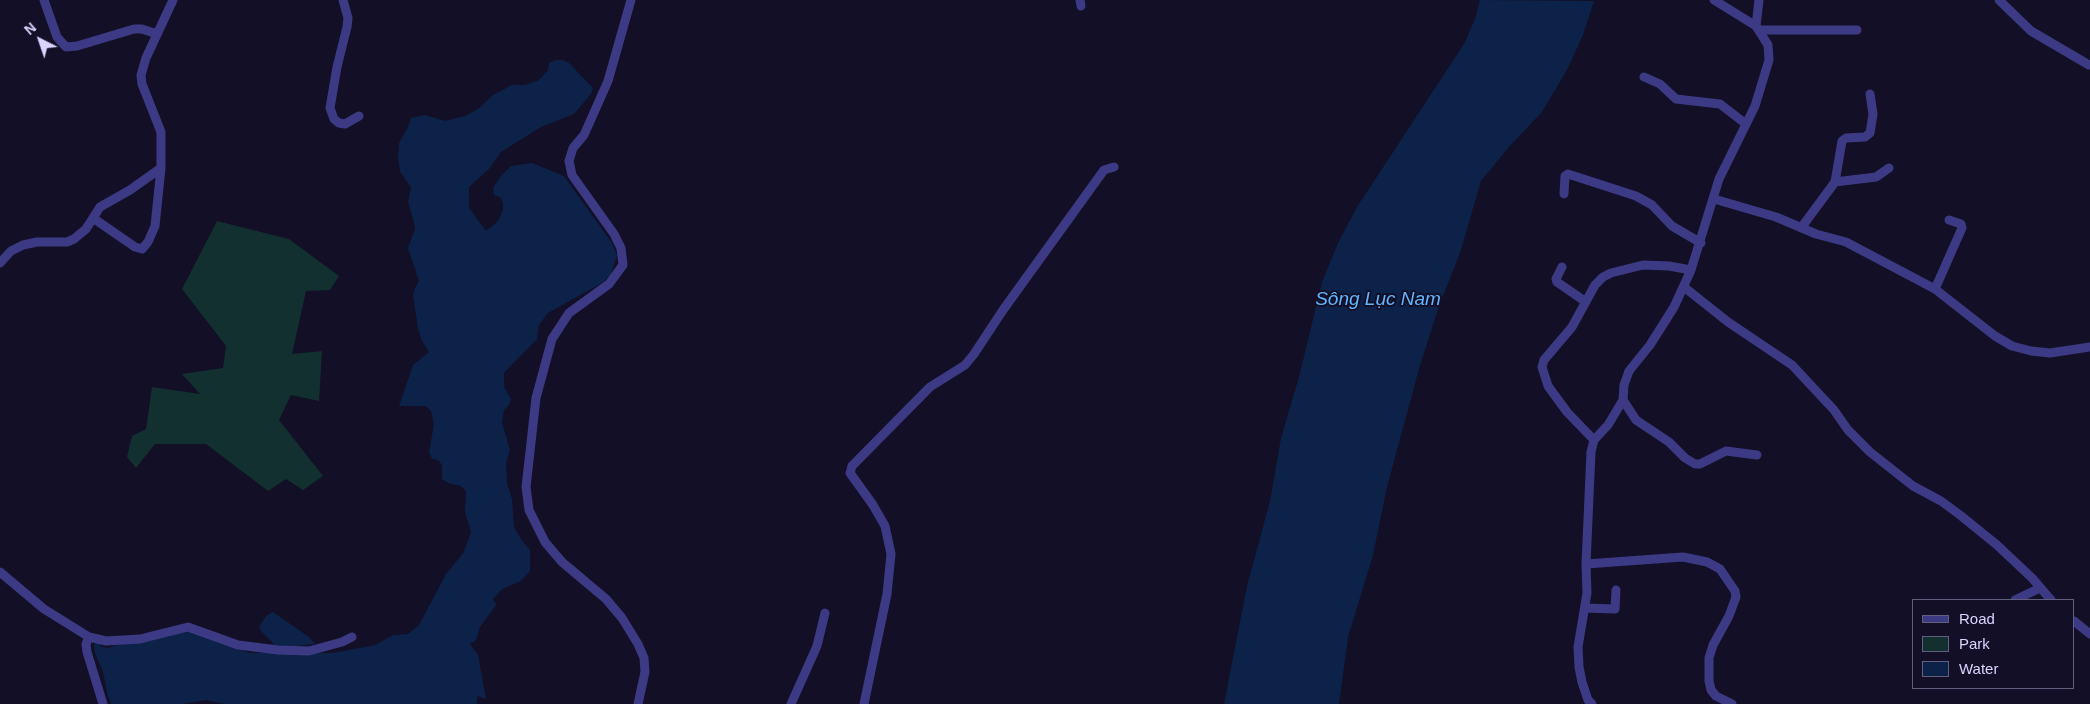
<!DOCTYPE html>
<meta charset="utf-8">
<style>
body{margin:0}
#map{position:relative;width:2090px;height:704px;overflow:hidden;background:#130f26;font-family:Arial,sans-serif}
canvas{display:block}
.legend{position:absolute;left:1912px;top:599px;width:162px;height:90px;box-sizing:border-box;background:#130f26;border:1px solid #625e7d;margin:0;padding:6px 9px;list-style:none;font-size:15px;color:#d9d4ff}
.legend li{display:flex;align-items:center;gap:10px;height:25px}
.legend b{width:25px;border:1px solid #625e7d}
.north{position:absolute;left:15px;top:15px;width:50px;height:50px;-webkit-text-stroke:4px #130f26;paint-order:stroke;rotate:319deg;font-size:14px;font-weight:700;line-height:20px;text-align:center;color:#d9d4ff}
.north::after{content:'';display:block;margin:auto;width:18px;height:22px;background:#d9d4ff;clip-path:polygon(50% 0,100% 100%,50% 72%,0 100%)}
</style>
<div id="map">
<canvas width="2090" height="704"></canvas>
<ul class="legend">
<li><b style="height:6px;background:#3d3a85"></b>Road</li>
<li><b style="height:14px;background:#12302f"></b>Park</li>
<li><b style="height:14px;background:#0c2248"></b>Water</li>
</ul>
<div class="north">N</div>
</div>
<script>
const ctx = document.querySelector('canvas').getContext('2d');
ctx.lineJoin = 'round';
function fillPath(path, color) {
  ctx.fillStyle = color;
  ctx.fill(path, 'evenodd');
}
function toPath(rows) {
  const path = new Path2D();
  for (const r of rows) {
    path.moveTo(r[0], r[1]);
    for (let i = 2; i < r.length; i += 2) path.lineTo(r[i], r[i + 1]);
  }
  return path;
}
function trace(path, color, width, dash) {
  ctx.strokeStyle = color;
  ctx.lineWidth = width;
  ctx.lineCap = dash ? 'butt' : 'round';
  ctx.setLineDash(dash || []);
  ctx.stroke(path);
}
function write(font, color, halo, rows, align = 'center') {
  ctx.font = font + ' Arial,sans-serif';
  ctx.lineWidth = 4;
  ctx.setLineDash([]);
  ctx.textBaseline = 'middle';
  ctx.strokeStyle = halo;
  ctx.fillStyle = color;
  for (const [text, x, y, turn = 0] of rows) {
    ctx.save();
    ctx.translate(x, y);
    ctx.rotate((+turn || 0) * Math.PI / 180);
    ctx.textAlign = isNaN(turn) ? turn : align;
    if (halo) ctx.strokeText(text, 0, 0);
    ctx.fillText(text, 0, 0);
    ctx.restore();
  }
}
fillPath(toPath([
 [217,221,289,239,339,276,330,290,306,291,292,354,322,351,319,401,291,395,279,420,323,476,303,490,286,479,268,491,206,444,155,444,136,468,127,457,132,436,146,429,152,387,200,394,182,374,223,368,226,346,182,289]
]), '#12302f');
fillPath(toPath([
 [1480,0,1594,1,1583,35,1568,68,1542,112,1508,148,1481,181,1460,253,1439,306,1419,369,1387,487,1373,555,1348,637,1339,704,1224,704,1247,586,1270,501,1281,438,1299,377,1322,282,1338,243,1357,207,1464,44,1475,19],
 [556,60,563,60,569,63,593,88,591,94,574,114,541,127,501,152,489,169,469,187,469,208,486,231,498,221,503,210,503,203,500,197,494,195,493,188,501,176,511,166,532,163,564,176,612,243,617,255,611,274,602,283,548,313,539,325,537,339,504,373,504,387,511,399,509,405,504,410,502,423,510,450,506,463,507,483,512,499,514,527,521,539,530,550,530,571,521,581,502,589,493,599,496,605,480,627,476,640,470,644,478,655,486,699,477,696,477,704,224,704,206,700,183,704,111,704,108,696,103,672,95,653,94,645,97,641,102,647,109,648,124,642,183,630,250,653,333,653,375,645,393,635,408,634,419,625,446,574,464,552,471,532,465,512,466,491,461,486,448,483,442,479,442,465,438,460,432,459,429,452,434,424,431,411,426,406,399,406,413,365,429,352,422,341,418,328,413,295,415,288,419,281,408,248,415,229,414,222,408,202,411,188,400,171,398,157,399,143,409,125,411,118,425,115,445,121,465,116,478,109,493,95,512,85,525,85,539,80,548,70,549,63],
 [273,612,309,637,315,644,278,648,261,631,259,627,266,616]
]), '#0c2248');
trace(toPath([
 [44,0,57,37,66,47,77,46,134,29,142,29,157,34],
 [343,0,348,18,347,27,337,67,330,108,334,119,339,123,345,124,359,116],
 [631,0,608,81,584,135,573,148,569,161,572,175,614,234,621,248,623,265,609,284,569,313,552,339,536,398,526,487,529,510,545,542,562,562,606,599,622,618,638,644,644,658,645,672,638,704],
 [1080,0,1081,6],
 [1999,0,2031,31,2089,65],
 [1756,26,1759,0],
 [1760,30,1857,30],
 [1644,77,1660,84,1676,99,1720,104,1746,124],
 [1835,182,1876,177,1889,168],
 [1564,194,1565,176,1568,174,1636,196,1652,205,1672,226,1701,243],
 [1714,199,1776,217,1816,234,1846,242,1935,289,1995,336,2012,346,2031,351,2050,353,2090,347],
 [93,218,135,247,142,249,148,242,155,226,161,168],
 [1801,228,1835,182,1842,141,1846,138,1865,137,1870,133,1873,114,1870,94],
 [0,263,11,251,23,245,37,242,67,242,74,239,86,229,100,207,130,190,161,168,161,132,142,84,141,75,146,58,173,0],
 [1562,267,1556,279,1557,282,1586,302],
 [1684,287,1728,322,1792,365,1834,410,1848,430,1870,452,1913,486,1941,501,1960,515,1997,545,2032,578,2051,600],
 [1935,289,1962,228,1961,224,1949,220],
 [1623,400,1636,420,1669,442,1685,458,1695,464,1700,464,1726,451,1757,455],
 [1594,440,1567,412,1548,386,1542,367,1544,360,1572,327,1595,285,1603,277,1611,273,1643,265,1669,266,1691,270],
 [1586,564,1683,557,1707,562,1720,569,1735,591,1736,597,1729,616,1713,645,1709,658,1709,681,1711,690,1716,696,1732,704],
 [0,572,44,609,89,637,106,641,140,639,188,627,238,645,278,650,309,651,342,642,352,637],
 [2015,600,2040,588],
 [1585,608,1615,609,1616,590],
 [2074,621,2090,634],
 [89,637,86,644,87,652,103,704],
 [791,704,817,646,825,613],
 [864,704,887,594,891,554,885,526,873,505,850,473,852,466,930,387,965,365,974,354,1003,310,1104,170,1114,167],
 [1592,704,1588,700,1582,682,1579,667,1578,647,1587,593,1586,564,1591,452,1594,440,1608,425,1623,400,1624,385,1629,371,1650,345,1674,307,1691,270,1719,179,1755,106,1769,60,1768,45,1756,26,1714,0]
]), '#3d3a85', 9);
write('italic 19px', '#62b6ff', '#130f26', [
 ["Sông Lục Nam",1378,300]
]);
</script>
